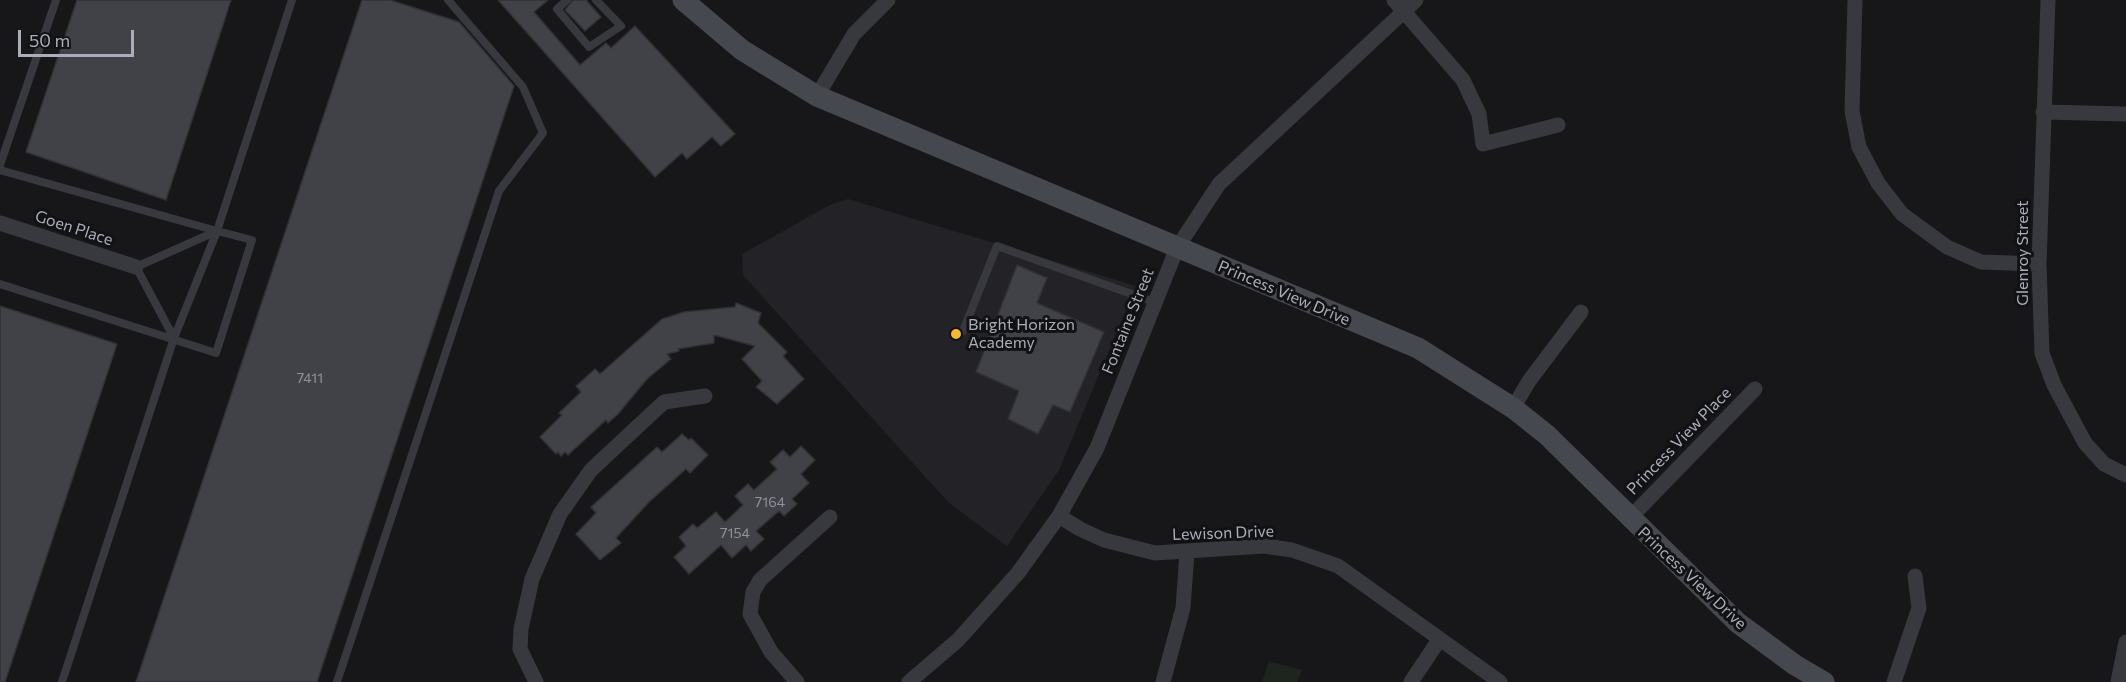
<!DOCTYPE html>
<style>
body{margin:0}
#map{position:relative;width:2126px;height:682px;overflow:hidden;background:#17171a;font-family:Commissioner,sans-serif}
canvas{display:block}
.scale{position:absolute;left:18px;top:30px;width:116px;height:27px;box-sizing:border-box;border:3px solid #a9aeba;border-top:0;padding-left:8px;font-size:18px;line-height:21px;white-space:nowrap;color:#a9aeba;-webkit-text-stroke:4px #121215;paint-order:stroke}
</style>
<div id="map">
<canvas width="2126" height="682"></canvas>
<div class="scale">50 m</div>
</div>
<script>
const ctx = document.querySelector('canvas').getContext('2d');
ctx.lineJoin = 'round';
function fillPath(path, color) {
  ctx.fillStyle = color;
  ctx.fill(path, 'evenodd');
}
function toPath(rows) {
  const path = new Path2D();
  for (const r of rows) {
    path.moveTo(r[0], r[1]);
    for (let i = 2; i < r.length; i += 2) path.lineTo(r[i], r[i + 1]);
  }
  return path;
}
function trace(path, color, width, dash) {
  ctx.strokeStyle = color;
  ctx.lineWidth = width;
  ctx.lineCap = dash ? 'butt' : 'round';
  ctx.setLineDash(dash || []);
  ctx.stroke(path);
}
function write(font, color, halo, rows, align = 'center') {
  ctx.font = font + ' Commissioner,sans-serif';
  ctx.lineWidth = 6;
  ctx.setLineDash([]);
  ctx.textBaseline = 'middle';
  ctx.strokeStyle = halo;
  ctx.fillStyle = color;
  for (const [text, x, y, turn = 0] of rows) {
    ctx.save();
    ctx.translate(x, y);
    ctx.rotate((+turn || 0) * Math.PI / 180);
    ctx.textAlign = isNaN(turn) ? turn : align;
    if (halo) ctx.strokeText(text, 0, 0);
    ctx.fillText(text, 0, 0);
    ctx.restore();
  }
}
fillPath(toPath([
 [848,199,1136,286,1059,470,1007,546,948,502,743,275,742,254,830,205]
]), '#232327');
fillPath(toPath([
 [1269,661,1302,670,1297,682,1262,682]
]), '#1d251e');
const building = toPath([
 [77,0,231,0,166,200,26,152,77,0],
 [362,0,390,0,459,22,514,86,317,682,136,682,362,0],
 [498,0,548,0,534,12,580,65,606,43,611,48,635,26,735,134,721,146,712,137,687,159,682,153,655,177,498,0],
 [573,0,586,0,601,17,585,31,565,10,573,0],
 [1017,265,1047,278,1037,303,1104,332,1070,412,1053,405,1038,434,1008,419,1019,391,976,372,1017,265],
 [736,303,761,313,758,323,787,352,783,356,804,379,777,404,756,387,762,381,742,359,755,346,714,335,714,343,678,349,679,351,667,354,671,359,647,379,618,414,608,423,606,420,568,455,565,452,561,456,558,452,556,454,540,437,562,415,559,413,581,392,576,386,595,369,600,374,662,319,684,312,735,307,736,303],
 [0,306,117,344,5,682,0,682,0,306],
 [682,434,689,440,691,438,708,455,690,473,686,469,649,502,616,538,621,543,600,560,576,534,596,513,591,507,657,447,662,452,682,434],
 [801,446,815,460,801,474,809,483,792,499,797,504,784,516,779,511,756,531,764,539,751,551,746,545,732,558,721,545,689,574,674,557,686,546,679,537,693,524,697,528,716,512,725,522,743,505,735,496,739,492,748,484,754,490,777,469,770,462,783,450,790,457,801,446]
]);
fillPath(building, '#414247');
trace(building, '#313136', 1.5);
trace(toPath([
 [567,0,557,9,589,47,621,26,596,0],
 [0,165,56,0],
 [0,170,217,231,292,0],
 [0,284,216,353,252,240,217,231,136,267,174,338],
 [963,331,997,246,1154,302],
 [62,682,174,338,217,231],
 [337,682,499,191,543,133,523,87,448,0]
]), '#38393f', 8);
trace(toPath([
 [1394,0,1463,80,1479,114,1483,144,1558,125],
 [1855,0,1852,111,1859,147,1878,183,1902,214,1947,247,1981,262,2039,264],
 [2048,0,2039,264,2042,353,2054,385,2085,443,2104,464,2126,475],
 [817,96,854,34,888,0],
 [2043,112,2126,114],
 [0,223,136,267],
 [1513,408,1529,381,1581,312],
 [1059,516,1080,529,1104,540,1155,553,1264,546,1292,550,1338,566,1500,682],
 [1629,519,1755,389],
 [536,682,520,649,521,629,532,579,560,514,591,470,664,402,705,396],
 [797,682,771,652,750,614,753,592,760,580,830,517],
 [909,682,958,640,1018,573,1059,516,1097,448,1177,248,1219,184,1416,0],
 [1163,682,1183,608,1187,553],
 [1411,682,1439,640],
 [1894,682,1919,608,1915,576],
 [2118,682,2126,642]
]), '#38393f', 15);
trace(toPath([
 [683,0,742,50,817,96,1418,348,1513,408,1547,435,1738,623,1795,665,1824,682]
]), '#46484f', 21);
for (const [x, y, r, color] of [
 [956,334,6,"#f7b832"]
]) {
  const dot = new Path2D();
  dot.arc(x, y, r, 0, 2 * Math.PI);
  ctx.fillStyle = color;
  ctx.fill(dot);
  trace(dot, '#121215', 2);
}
write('14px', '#8f939d', null, [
 ["7411",310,378],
 ["7164",770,502],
 ["7154",735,533]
]);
write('16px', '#a9aeba', '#121215', [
 ["Goen Place",74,228,18],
 ["Glenroy Street",2023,253,-90],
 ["Princess View Drive",1284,293,23],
 ["Fontaine Street",1128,321,-68],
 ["Princess View Place",1679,441,-46],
 ["Lewison Drive",1223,533,-2],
 ["Princess View Drive",1692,578,43]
]);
write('16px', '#a9aeba', '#121215', [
 ["Bright Horizon",968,325],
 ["Academy",968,343]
], 'left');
</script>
